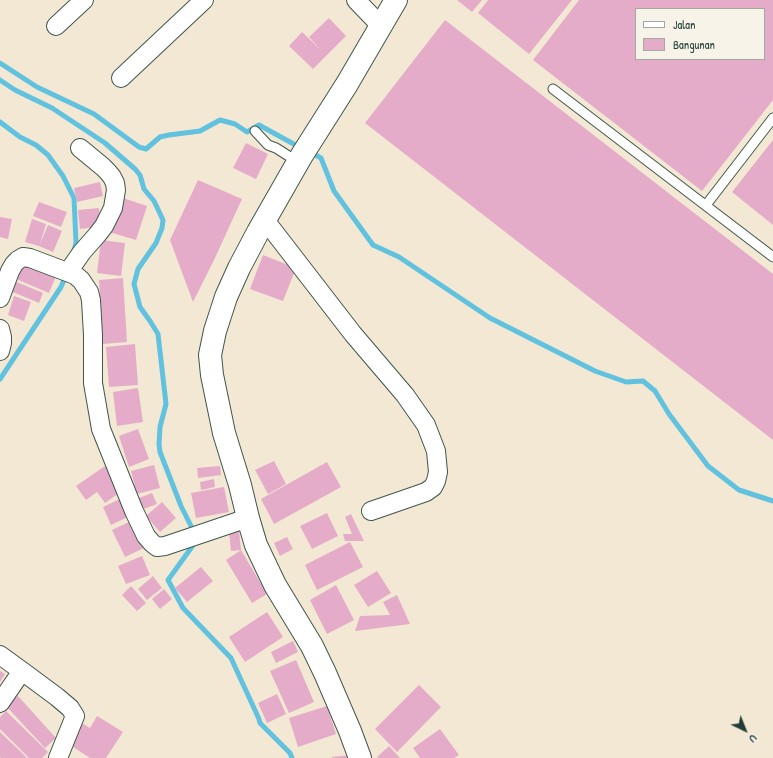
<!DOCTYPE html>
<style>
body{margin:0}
#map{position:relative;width:773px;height:758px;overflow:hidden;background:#f3e8d3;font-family:"Patrick Hand",sans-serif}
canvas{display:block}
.legend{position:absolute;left:635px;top:8px;width:130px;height:52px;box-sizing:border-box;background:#f7f3e8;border:1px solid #a1aaa0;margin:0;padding:5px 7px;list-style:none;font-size:12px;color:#1f3d34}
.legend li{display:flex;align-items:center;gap:8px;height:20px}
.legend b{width:20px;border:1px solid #a1aaa0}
.north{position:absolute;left:725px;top:710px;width:40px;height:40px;-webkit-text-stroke:3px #f7f3e8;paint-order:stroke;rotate:137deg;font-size:11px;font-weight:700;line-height:16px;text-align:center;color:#1f3d34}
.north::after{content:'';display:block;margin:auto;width:14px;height:18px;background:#1f3d34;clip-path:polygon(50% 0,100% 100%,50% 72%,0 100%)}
</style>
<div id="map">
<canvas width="773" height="758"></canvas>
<ul class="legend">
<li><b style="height:5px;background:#fff"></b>Jalan</li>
<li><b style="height:11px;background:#e5acca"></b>Bangunan</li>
</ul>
<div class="north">U</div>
</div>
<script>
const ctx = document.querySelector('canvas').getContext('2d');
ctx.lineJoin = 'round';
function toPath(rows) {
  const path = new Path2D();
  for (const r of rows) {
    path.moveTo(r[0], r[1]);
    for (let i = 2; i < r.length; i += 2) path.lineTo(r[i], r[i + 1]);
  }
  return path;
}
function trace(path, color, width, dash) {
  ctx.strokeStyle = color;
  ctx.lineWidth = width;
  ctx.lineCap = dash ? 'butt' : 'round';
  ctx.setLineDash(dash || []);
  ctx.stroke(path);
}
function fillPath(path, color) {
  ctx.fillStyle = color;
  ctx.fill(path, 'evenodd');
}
trace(toPath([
 [0,63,37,87,94,114,139,147,146,149,160,137,169,135,200,131,220,120,235,124,247,132,259,125,301,148],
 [0,80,15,90,52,108,105,143,135,169,140,175,144,189,154,201,163,220,162,228,156,243,138,269,134,284,140,307,150,321,158,334,166,404,160,427,159,444,160,452,181,506,195,534],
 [0,122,20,137,36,145,48,155,63,176,74,198,76,243,73,254],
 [310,152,321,158,334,191,373,245,399,257,490,318,595,371,626,382,643,381,655,391,669,414,708,466,739,490,773,501],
 [0,379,61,287,66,275],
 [194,542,194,544,168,580,183,608,231,658,259,719,260,723,290,753,292,758]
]), '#61c2df', 5);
fillPath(toPath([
 [457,0,482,0,472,12],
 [488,0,572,0,529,54,478,13],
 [579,0,773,0,773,100,702,191,533,60],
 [636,9,764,9,764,59,636,59],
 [329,18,346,36,313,69,289,46,302,32,321,50,309,37],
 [445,20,773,274,773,440,365,123],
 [773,140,773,225,732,192],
 [246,143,268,154,256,179,233,168],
 [198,180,242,199,214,260,193,302,170,240],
 [100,182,103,196,77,202,74,188],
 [120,197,147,206,136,240,109,232],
 [39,202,67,212,61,227,33,216],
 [99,208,101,226,80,229,78,210],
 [0,217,12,219,8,239,0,237],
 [32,219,46,224,40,244,48,225,62,231,53,252,39,246,25,242],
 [101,240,125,243,121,276,97,273],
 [263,255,296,268,283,301,250,289],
 [24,260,57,274,49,293,16,279],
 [123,278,127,342,103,344,99,280],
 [12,280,43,293,39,303,8,290],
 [14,296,31,302,24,321,8,315],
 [135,344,138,385,109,387,106,347],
 [138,388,143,422,117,426,113,392],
 [138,429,149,459,129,467,119,436],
 [274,461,286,484,268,494,255,470],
 [327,462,341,487,274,524,261,499],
 [154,465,160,488,137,494,131,471],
 [105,466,122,491,105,503,97,492,86,500,76,486],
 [220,466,221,475,198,478,197,468],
 [214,479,215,487,201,490,200,482],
 [224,487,229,512,196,518,191,493],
 [152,493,157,504,144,509,139,498],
 [122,498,130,516,111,525,103,507],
 [162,502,176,518,160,532,146,516],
 [327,513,338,536,312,549,300,526],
 [351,514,364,541,345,541,343,534,352,534,345,517],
 [133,520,146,547,125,557,112,530],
 [239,531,241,550,231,551,229,532],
 [287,537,293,549,280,556,274,543],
 [350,542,363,567,317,590,305,565],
 [241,550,267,594,252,603,226,560],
 [142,556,150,575,126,584,118,566],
 [201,567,213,581,187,602,175,588],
 [377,571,391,593,368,607,354,585],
 [153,576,162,588,147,600,138,589],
 [336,585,354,620,327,634,310,600],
 [131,586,146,603,137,611,122,595],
 [164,589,172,599,160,609,152,599],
 [397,595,410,624,355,631,360,616,390,615,383,602],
 [267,612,283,637,245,662,229,637],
 [293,641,298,652,276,663,271,652],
 [296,660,314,702,289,713,270,671],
 [0,671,5,674,0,682],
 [419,685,441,707,397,752,375,729],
 [277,694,286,714,267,723,258,703],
 [18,696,56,738,45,748,6,706],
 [327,706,336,734,298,747,289,718],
 [6,711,48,752,42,758,29,758,0,729,0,717],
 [97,716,123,732,106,758,90,758,67,743,80,722,90,728],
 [440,729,459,755,454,758,420,758,413,748],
 [0,732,21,752,27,758,1,758,0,757],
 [389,746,400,758,378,758,377,757],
 [351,755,351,758,332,758,332,757]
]), '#e5acca');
const lane = toPath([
 [553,89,773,257],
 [255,131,268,145,276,148,298,162],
 [706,205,773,118]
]);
const street = toPath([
 [356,0,381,26],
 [56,26,84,0],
 [121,78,204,0],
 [265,220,353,334,405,395,426,425,436,451,438,472,436,481,433,487,426,492,371,511],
 [68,272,82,252,97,235,104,226,113,208,116,190,115,183,112,177,108,172,103,167,80,148],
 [0,298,10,271,14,264,18,260,23,257,30,258,75,275,81,280,89,292,91,300,93,335,93,383,101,429,134,511,146,536,152,543,157,547,165,546,248,518],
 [0,329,2,337,2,343,0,351],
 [0,655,22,671,0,703],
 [22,671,57,697,70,708,75,716,58,758]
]);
const secondary = toPath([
 [360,758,350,731,325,673,312,646,275,585,256,545,248,518,240,485,224,433,212,375,210,355,215,331,226,297,239,268,258,232,302,155,347,84,396,0]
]);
trace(lane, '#3f574c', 11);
trace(street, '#3f574c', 20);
trace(secondary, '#3f574c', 24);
trace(lane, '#fff', 9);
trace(street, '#fff', 18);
trace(secondary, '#fff', 22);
</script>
